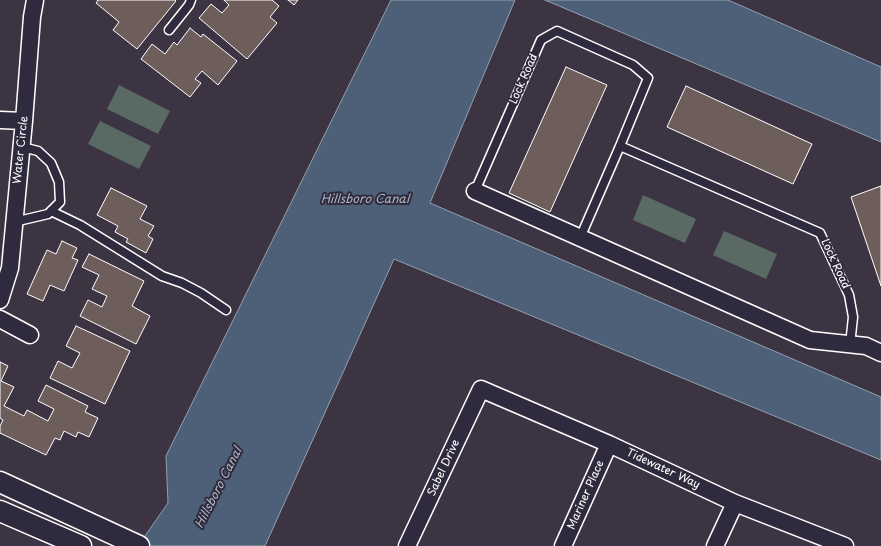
<!DOCTYPE html>
<style>
body{margin:0}
canvas{display:block;background:#3c3443}
</style>
<canvas width="881" height="546"></canvas>
<script>
const ctx = document.querySelector('canvas').getContext('2d');
ctx.lineJoin = 'round';
function fillPath(path, color) {
  ctx.fillStyle = color;
  ctx.fill(path, 'evenodd');
}
function toPath(rows) {
  const path = new Path2D();
  for (const r of rows) {
    path.moveTo(r[0], r[1]);
    for (let i = 2; i < r.length; i += 2) path.lineTo(r[i], r[i + 1]);
  }
  return path;
}
function trace(path, color, width, dash) {
  ctx.strokeStyle = color;
  ctx.lineWidth = width;
  ctx.lineCap = dash ? 'butt' : 'round';
  ctx.setLineDash(dash || []);
  ctx.stroke(path);
}
function write(font, color, halo, rows, align = 'center') {
  ctx.font = font + ' "Playpen Sans",sans-serif';
  ctx.lineWidth = 4;
  ctx.setLineDash([]);
  ctx.textBaseline = 'middle';
  ctx.strokeStyle = halo;
  ctx.fillStyle = color;
  for (const [text, x, y, turn = 0] of rows) {
    ctx.save();
    ctx.translate(x, y);
    ctx.rotate((+turn || 0) * Math.PI / 180);
    ctx.textAlign = isNaN(turn) ? turn : align;
    if (halo) ctx.strokeText(text, 0, 0);
    ctx.fillText(text, 0, 0);
    ctx.restore();
  }
}
fillPath(toPath([
 [119,85,170,111,158,134,107,109],
 [100,121,151,146,139,169,88,144],
 [643,195,696,219,685,243,633,220],
 [724,231,777,254,766,279,713,255]
]), '#586a63');
const water = toPath([
 [391,0,515,0,430,203,881,397,881,460,394,259,265,546,138,546,168,503,166,456,391,0],
 [545,0,728,0,881,67,881,142,545,0]
]);
fillPath(water, '#4d6078');
trace(water, '#94a0ae', 1);
const building = toPath([
 [98,0,175,0,176,1,137,49,113,30,119,22,96,3,98,0],
 [224,0,272,0,279,6,270,17,277,23,247,59,199,18,211,4,222,13,229,5,224,0],
 [288,0,298,0,294,5,288,0],
 [190,28,201,37,203,34,237,61,218,85,202,71,195,79,201,83,190,97,141,59,152,44,165,54,174,42,177,45,190,28],
 [566,67,607,85,550,212,509,193,566,67],
 [686,86,812,144,793,184,667,127,686,86],
 [881,186,881,286,851,197,881,186],
 [111,188,147,206,140,219,154,226,148,236,153,239,146,253,126,242,128,239,115,232,118,226,97,215,111,188],
 [62,241,77,248,72,258,78,260,64,291,50,285,43,301,27,294,47,250,56,254,62,241],
 [89,254,144,281,132,306,150,316,136,344,80,316,88,300,102,307,107,296,92,289,99,275,82,267,89,254],
 [76,326,130,351,105,404,50,378,58,361,72,368,80,353,66,346,76,326],
 [0,362,8,366,1,381,14,387,4,406,24,416,27,410,48,421,54,409,38,401,46,385,88,406,85,412,98,418,89,437,78,432,76,437,64,431,60,440,55,438,46,455,0,433,0,426,3,420,0,418,0,362]
]);
fillPath(building, '#6e5e5b');
trace(building, '#fff', 1);
const service = toPath([
 [169,30,189,5,191,0],
 [475,191,541,40,557,31,633,65,648,78,620,146],
 [51,211,80,225,162,276,182,283,201,293,226,310],
 [14,222,48,214,60,202,59,182,51,163,38,151,22,147],
 [580,238,620,146,820,233,849,295,853,317,850,345]
]);
const minor = toPath([
 [0,120,24,121],
 [475,191,810,340,866,346,881,353],
 [0,300,10,268,24,121,32,17,35,0],
 [0,319,30,335],
 [407,546,481,389,609,444,735,503,845,546],
 [563,546,609,444],
 [715,546,735,503]
]);
const tertiary = toPath([
 [0,482,139,546],
 [0,511,81,546]
]);
trace(service, '#fff', 11);
trace(minor, '#fff', 19);
trace(tertiary, '#fff', 23);
trace(service, '#2f2a3d', 8);
trace(minor, '#2f2a3d', 16);
trace(tertiary, '#2f2a3d', 20);
write('11px', '#fff', '#2f2a3d', [
 ["Lock Road",524,79,-66],
 ["Water Circle",21,150,-84],
 ["Lock Road",835,264,65],
 ["Sabel Drive",444,468,-65],
 ["Tidewater Way",663,469,25],
 ["Mariner Place",586,495,-66]
]);
write('italic 12px', '#afb7c2', '#2f2a3d', [
 ["Hillsboro Canal",365,200],
 ["Hillsboro Canal",219,488,-63]
]);
</script>
